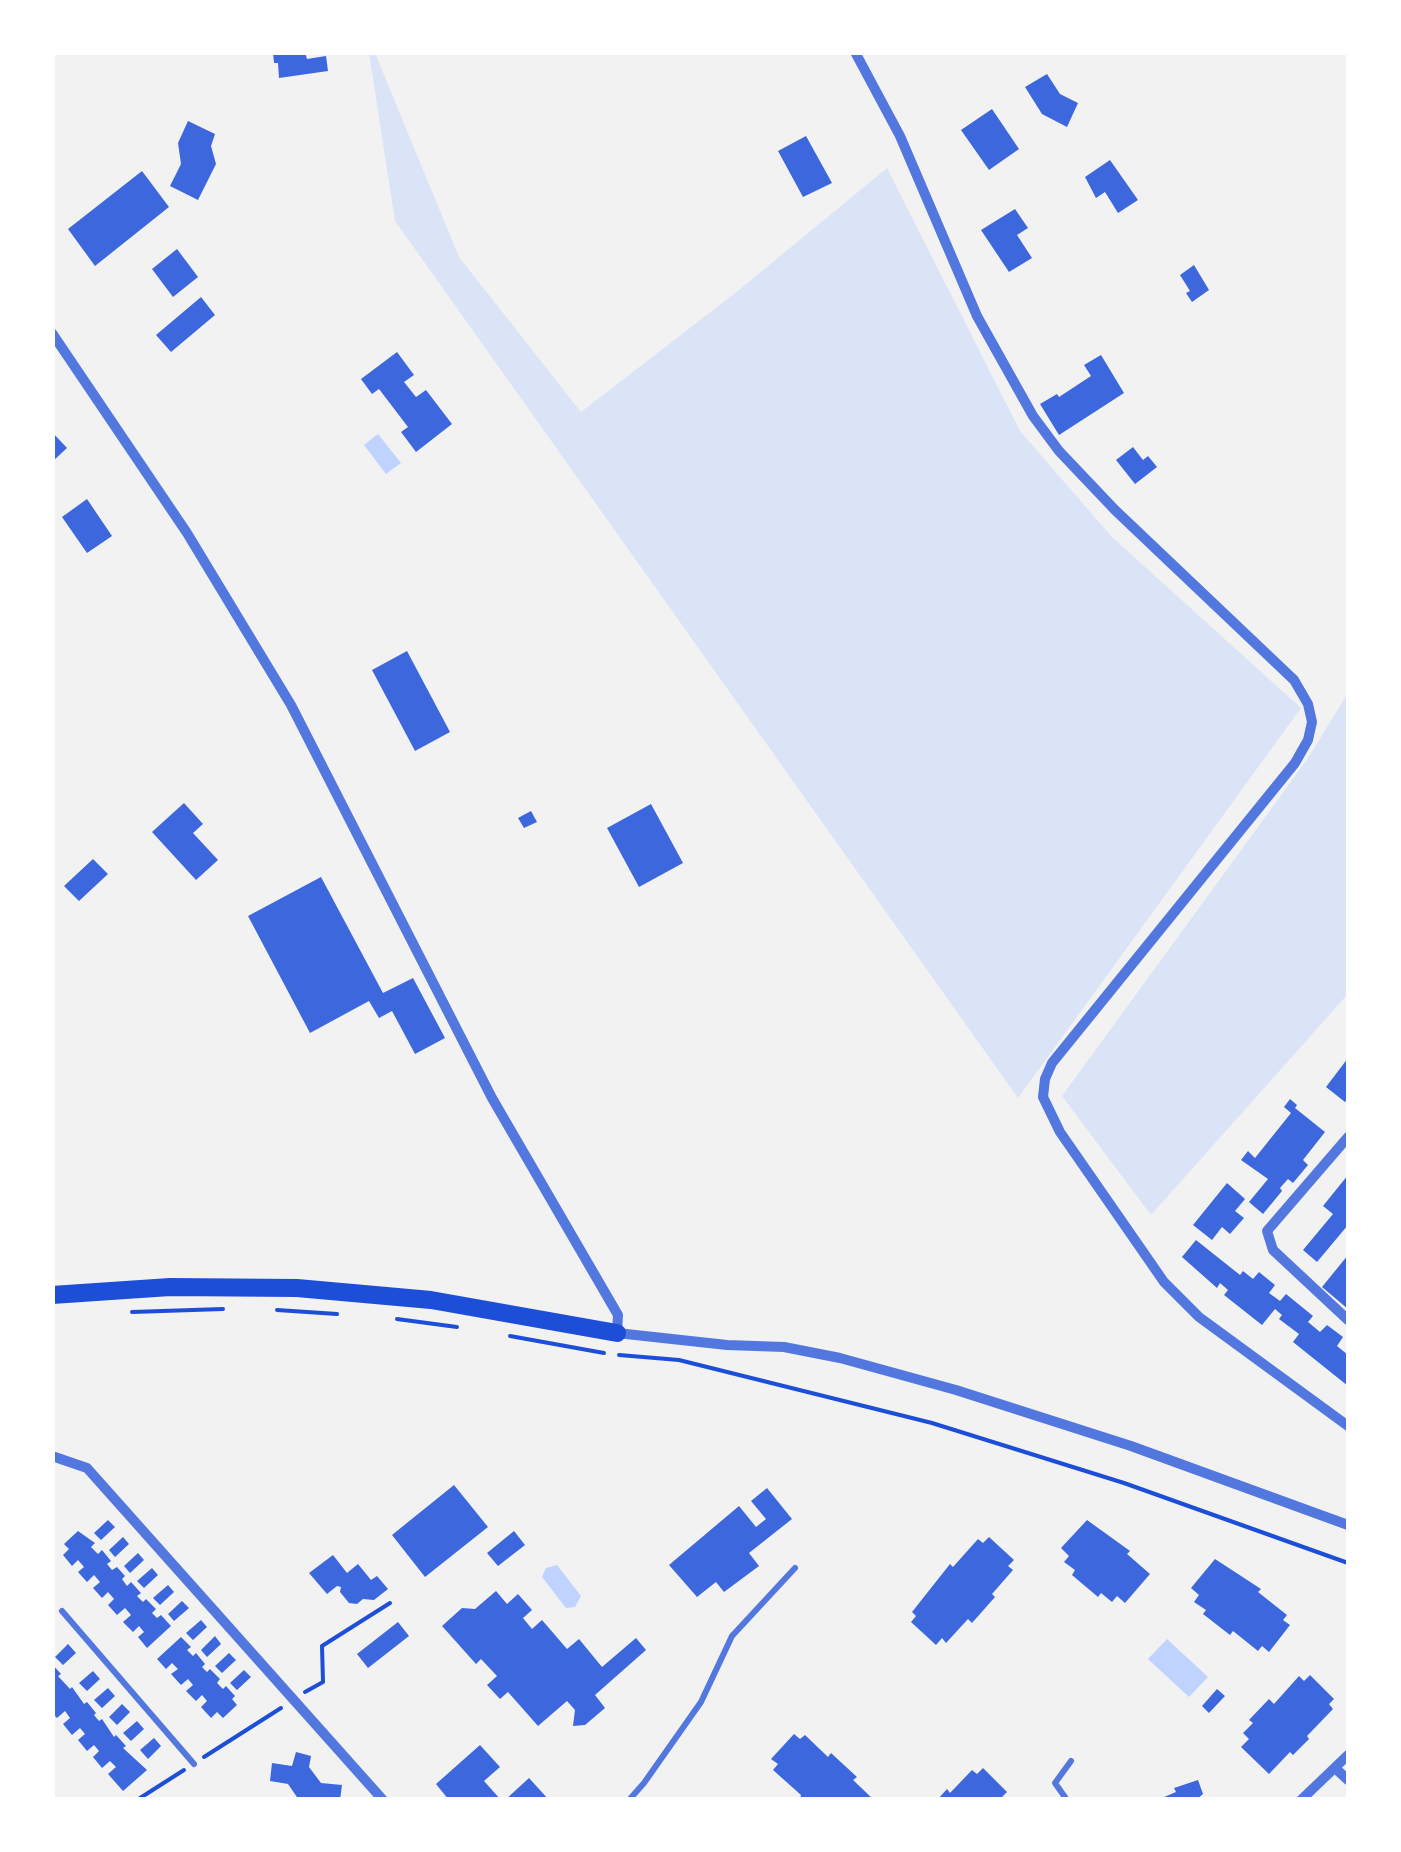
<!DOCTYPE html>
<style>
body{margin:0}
#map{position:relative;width:1401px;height:1852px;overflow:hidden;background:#f2f2f2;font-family:Lora,serif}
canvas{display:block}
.frame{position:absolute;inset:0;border:55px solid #fff;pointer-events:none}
</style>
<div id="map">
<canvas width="1401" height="1852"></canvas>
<div class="frame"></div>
</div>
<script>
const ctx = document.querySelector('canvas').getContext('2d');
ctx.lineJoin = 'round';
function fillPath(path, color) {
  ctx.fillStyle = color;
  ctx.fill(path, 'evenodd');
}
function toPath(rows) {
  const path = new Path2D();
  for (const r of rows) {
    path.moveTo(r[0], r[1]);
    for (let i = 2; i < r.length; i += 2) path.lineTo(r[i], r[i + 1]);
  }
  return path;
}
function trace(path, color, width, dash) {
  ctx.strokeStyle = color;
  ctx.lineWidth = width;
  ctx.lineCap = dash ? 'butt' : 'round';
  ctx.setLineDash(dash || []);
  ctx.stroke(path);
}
fillPath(toPath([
 [369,53,375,53,459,257,581,412,739,290,887,168,1020,431,1112,537,1301,708,1018,1098,395,221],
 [1348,693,1348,994,1151,1215,1062,1096,1306,761]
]), '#dbe4f7');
fillPath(toPath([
 [378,434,401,463,386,474,364,445],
 [557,1565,581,1596,575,1607,566,1608,542,1577,546,1568],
 [1167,1639,1208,1677,1189,1697,1148,1659]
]), '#bfd3fe');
fillPath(toPath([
 [273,52,305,52,307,59,326,56,328,71,279,78,278,63,274,63],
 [1047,74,1060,94,1078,103,1067,127,1042,114,1025,87],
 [992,109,1019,149,989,170,961,130],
 [188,121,215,134,211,146,216,164,198,200,170,186,181,164,178,143],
 [806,136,832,183,803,197,778,151],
 [1110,160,1138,200,1118,213,1105,192,1096,198,1085,177],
 [142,171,169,207,95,266,68,229],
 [1015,209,1028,228,1017,235,1032,258,1009,272,981,230],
 [177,249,198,277,173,297,152,269],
 [1194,265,1209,290,1192,302,1186,293,1190,291,1180,275],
 [201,297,215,315,171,352,156,335],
 [397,352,414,375,404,382,416,397,426,390,452,424,416,452,401,432,408,427,379,389,372,394,361,379],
 [1101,355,1124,393,1059,435,1040,404,1057,394,1059,397,1091,376,1084,365],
 [52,432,67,448,52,462],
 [1133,447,1143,460,1148,456,1157,467,1135,484,1116,460],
 [87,499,112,536,87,553,62,517],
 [407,651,450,732,415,751,372,670],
 [184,803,203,824,193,833,218,860,196,880,152,832],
 [651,804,683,863,639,887,607,828],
 [531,811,537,822,524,828,518,818],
 [93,859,108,874,79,901,64,886],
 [321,877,383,993,413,978,445,1038,415,1054,392,1011,379,1018,369,1001,310,1033,248,916],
 [1348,1058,1348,1098,1345,1102,1326,1087],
 [1290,1099,1297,1105,1295,1108,1325,1132,1303,1160,1308,1165,1293,1183,1288,1179,1280,1188,1282,1191,1263,1214,1249,1202,1268,1179,1241,1160,1248,1151,1255,1158,1291,1113,1284,1107],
 [1348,1175,1348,1225,1317,1262,1303,1250,1333,1214,1323,1206],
 [1227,1183,1245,1199,1235,1211,1244,1218,1230,1234,1222,1227,1212,1240,1193,1225],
 [1196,1240,1240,1275,1243,1271,1253,1279,1259,1272,1275,1285,1269,1293,1280,1301,1286,1294,1313,1316,1308,1322,1320,1332,1327,1325,1343,1337,1337,1346,1348,1355,1348,1386,1293,1342,1299,1334,1279,1319,1282,1315,1275,1309,1262,1325,1224,1295,1228,1290,1220,1283,1217,1288,1182,1257],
 [1348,1255,1348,1309,1322,1287],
 [454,1485,488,1527,425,1577,392,1535],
 [767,1488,792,1519,749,1553,759,1566,724,1592,716,1582,697,1597,669,1565,739,1506,756,1527,766,1519,751,1501],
 [108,1520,115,1527,101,1540,94,1533],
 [1087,1520,1130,1551,1127,1554,1150,1574,1125,1603,1117,1596,1112,1602,1101,1593,1098,1597,1072,1575,1075,1570,1064,1562,1069,1556,1061,1548],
 [78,1531,95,1543,91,1547,98,1554,102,1550,111,1561,107,1564,112,1570,117,1567,125,1576,122,1579,127,1586,131,1582,141,1593,137,1596,143,1602,146,1599,156,1609,152,1613,157,1618,161,1615,171,1626,147,1648,138,1637,144,1632,139,1626,133,1632,123,1622,131,1615,125,1608,117,1615,108,1605,114,1599,108,1592,102,1598,93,1588,100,1582,94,1575,87,1582,78,1572,84,1567,78,1560,72,1566,63,1555,69,1549,64,1544],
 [514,1531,525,1545,498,1566,487,1553],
 [123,1537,129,1544,115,1557,109,1550],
 [989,1537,1014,1560,1008,1566,1013,1570,992,1594,995,1597,972,1623,968,1619,946,1643,942,1638,936,1645,911,1622,916,1616,912,1612,950,1564,953,1567,978,1539,983,1543],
 [138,1553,144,1560,130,1573,124,1566],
 [333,1555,347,1573,358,1564,371,1580,377,1576,388,1589,374,1600,363,1599,357,1604,349,1603,340,1592,341,1587,337,1586,327,1594,309,1573],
 [1215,1559,1261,1589,1258,1592,1287,1615,1283,1620,1290,1625,1269,1652,1262,1646,1258,1651,1233,1631,1230,1635,1203,1614,1206,1610,1194,1602,1199,1595,1191,1588],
 [152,1568,158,1575,144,1588,137,1581],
 [168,1585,174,1592,160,1605,153,1598],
 [496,1591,507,1604,518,1594,532,1610,523,1618,532,1629,542,1620,567,1649,579,1639,602,1667,636,1638,646,1650,595,1695,605,1708,585,1725,573,1726,575,1710,567,1701,538,1726,508,1692,500,1699,487,1685,497,1676,481,1659,476,1664,442,1626,462,1608,475,1609],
 [182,1601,189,1608,174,1621,168,1614],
 [201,1620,207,1627,193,1640,186,1633],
 [398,1622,409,1636,368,1668,357,1654],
 [215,1636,221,1644,207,1657,201,1650],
 [181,1637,191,1647,187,1650,193,1656,196,1653,205,1664,202,1667,207,1672,210,1669,220,1679,217,1683,223,1689,226,1686,235,1696,232,1699,237,1705,223,1718,217,1712,211,1718,201,1707,207,1701,202,1695,196,1701,186,1691,193,1685,188,1679,181,1685,171,1674,178,1669,172,1663,166,1669,157,1659],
 [68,1644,76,1653,63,1665,55,1657],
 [229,1653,236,1660,222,1673,215,1666],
 [52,1664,61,1674,58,1676,70,1689,72,1687,84,1704,87,1702,96,1713,94,1715,99,1721,102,1719,114,1737,116,1735,126,1746,123,1748,147,1770,123,1791,108,1774,116,1767,110,1761,102,1768,93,1757,99,1751,94,1745,87,1751,78,1740,85,1734,80,1728,72,1735,63,1724,70,1718,65,1711,57,1718,52,1713,55,1701],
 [244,1670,251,1677,237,1690,230,1683],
 [93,1671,100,1679,87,1691,79,1683],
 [1310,1675,1334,1699,1329,1704,1333,1709,1307,1736,1309,1739,1293,1755,1290,1752,1269,1774,1241,1747,1249,1739,1243,1733,1253,1723,1249,1720,1269,1699,1274,1704,1299,1676,1304,1681],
 [108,1688,115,1696,102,1708,94,1700],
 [1217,1689,1225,1696,1209,1713,1202,1706],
 [122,1704,130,1712,117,1725,109,1717],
 [137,1721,144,1729,131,1741,123,1733],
 [794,1734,800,1739,805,1735,828,1757,831,1753,857,1777,853,1780,874,1800,800,1800,801,1795,773,1770,778,1764,771,1759],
 [154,1738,161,1746,148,1759,140,1750],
 [480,1745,500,1767,484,1781,501,1800,449,1800,436,1784],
 [296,1752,311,1756,309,1767,321,1783,342,1785,340,1800,299,1800,288,1784,270,1781,272,1763,292,1766],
 [983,1768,1007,1792,1002,1797,1004,1800,937,1800,947,1789,950,1793,972,1770,977,1774],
 [529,1778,549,1800,505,1800],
 [1198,1780,1203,1794,1196,1800,1157,1800,1176,1792,1174,1788]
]), '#3d67dc');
trace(toPath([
 [277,1310,337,1314],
 [132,1312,223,1309],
 [397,1319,457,1327],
 [510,1336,604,1353],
 [619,1355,679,1360,932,1423,1124,1483,1348,1563],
 [305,1692,323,1682,322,1646,390,1603],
 [204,1757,281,1708],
 [137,1800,184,1770]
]), '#1d4ed8', 4);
trace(toPath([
 [62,1611,194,1764],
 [629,1800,644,1783,701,1702,732,1636,795,1568],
 [1067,1800,1055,1783,1071,1761]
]), '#5277de', 6);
trace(toPath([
 [855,52,900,136,977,316,1033,416,1059,451,1115,510,1294,680,1308,704,1312,722,1308,740,1295,763,1052,1063,1045,1079,1043,1097,1060,1132,1164,1282,1199,1317,1348,1426],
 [52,333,187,533,291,705,492,1098,618,1315,617,1333,727,1345,784,1347,840,1358,956,1390,1131,1446,1348,1525],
 [1348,1137,1267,1231,1273,1250,1348,1320],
 [52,1456,87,1468,383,1800],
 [1335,1768,1348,1780],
 [1301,1800,1348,1755]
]), '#5277de', 10);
trace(toPath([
 [52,1295,170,1287,297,1288,431,1300,617,1333]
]), '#1d4ed8', 18);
</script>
